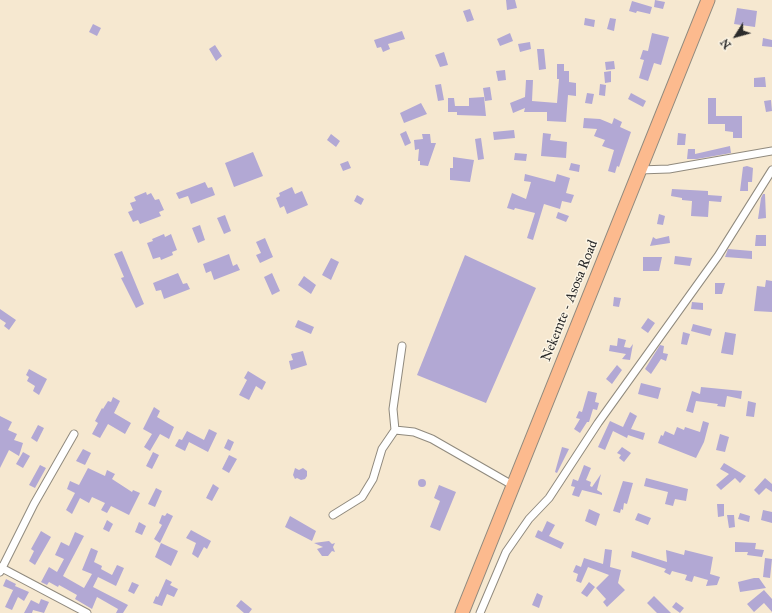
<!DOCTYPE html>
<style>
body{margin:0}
#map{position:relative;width:772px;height:613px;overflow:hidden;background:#f6e8d0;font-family:"IM FELL Great Primer",serif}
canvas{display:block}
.north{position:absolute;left:716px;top:16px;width:40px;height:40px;-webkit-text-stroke:3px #fcf5e5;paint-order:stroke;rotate:233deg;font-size:11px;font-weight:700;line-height:16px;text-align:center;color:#2b2b2b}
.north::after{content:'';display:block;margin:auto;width:14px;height:18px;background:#2b2b2b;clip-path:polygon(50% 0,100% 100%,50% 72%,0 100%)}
</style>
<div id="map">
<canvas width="772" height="613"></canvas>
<div class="north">N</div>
</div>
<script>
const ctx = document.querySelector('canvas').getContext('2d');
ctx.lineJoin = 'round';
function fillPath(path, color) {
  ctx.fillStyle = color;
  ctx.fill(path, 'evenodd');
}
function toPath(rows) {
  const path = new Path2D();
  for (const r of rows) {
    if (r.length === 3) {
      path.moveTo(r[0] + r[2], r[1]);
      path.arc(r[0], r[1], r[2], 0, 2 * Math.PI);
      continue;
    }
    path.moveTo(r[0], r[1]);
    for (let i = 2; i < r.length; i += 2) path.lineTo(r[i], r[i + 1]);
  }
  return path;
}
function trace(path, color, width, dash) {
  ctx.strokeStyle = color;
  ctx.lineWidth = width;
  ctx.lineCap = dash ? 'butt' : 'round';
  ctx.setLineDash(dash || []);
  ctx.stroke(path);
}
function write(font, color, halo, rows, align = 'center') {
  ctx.font = font + ' "IM FELL Great Primer",serif';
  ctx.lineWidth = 3;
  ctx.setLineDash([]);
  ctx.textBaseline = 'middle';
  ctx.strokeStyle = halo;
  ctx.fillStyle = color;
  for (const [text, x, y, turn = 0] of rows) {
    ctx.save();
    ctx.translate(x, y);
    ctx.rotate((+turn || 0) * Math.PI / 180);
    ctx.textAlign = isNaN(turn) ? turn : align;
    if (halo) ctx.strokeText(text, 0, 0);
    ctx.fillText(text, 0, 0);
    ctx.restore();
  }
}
fillPath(toPath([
 [506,0,515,0,517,8,507,10],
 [655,0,665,2,663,9,654,7],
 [632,1,652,7,650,14,637,11,636,13,629,11],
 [737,8,757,11,755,27,734,24],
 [470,9,474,20,467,22,463,11],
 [585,18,595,20,594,27,584,25],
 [610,18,616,19,614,31,607,29],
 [93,24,101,28,97,36,89,32],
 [402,31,405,39,388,44,390,49,383,52,381,47,377,48,374,40],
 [510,33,513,41,500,46,497,39],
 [652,33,669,37,661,65,654,63,648,81,639,78,644,60,640,59,643,50,648,51],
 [763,38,772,40,772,47,762,46],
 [530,42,531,49,520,52,518,44],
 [215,45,222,56,216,61,209,49],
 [537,49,544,49,546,69,539,70],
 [444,52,448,65,440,67,435,55],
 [614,61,615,69,606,70,605,62],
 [557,64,564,64,564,71,569,71,569,82,576,83,576,96,568,95,566,122,547,121,547,112,524,112,525,108,513,113,510,103,525,97,526,80,533,80,532,101,557,103,559,79,557,79],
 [505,70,506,80,498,81,496,71],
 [611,71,611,82,605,83,604,72],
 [765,77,766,87,754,87,754,78],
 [441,84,444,100,438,101,435,85],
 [600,84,606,85,605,96,599,95],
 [490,87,492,100,485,101,483,88],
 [587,93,594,94,592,104,585,103],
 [631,93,646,101,643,107,628,99],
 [484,97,486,116,457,115,457,112,448,112,448,98,454,98,455,106,469,106,469,98],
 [708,98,716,98,716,116,742,116,742,138,733,138,733,132,725,131,725,124,708,124],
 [771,100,772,111,766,112,764,101],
 [421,103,427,114,404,123,400,113],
 [584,118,600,119,612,124,614,118,622,122,620,127,631,132,619,167,617,166,615,173,608,171,614,150,602,146,605,140,594,136,597,129,583,128],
 [514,130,515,138,494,140,493,132],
 [406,131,411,143,405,146,400,134],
 [543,133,551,134,550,140,567,142,566,158,541,156],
 [678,133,686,134,685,145,677,145],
 [331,134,340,141,336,147,327,140],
 [422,134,430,134,431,143,436,143,428,166,420,165,420,161,418,161,419,149,415,150,414,140,423,139],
 [481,138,484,159,478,160,475,139],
 [730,146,731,153,697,159,687,159,688,149,695,149,695,154],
 [253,152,263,176,234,187,225,163],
 [515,153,527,154,526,161,514,160],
 [453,157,474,160,470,182,450,180,450,168,453,168],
 [348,161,351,168,343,171,340,164],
 [571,163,580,165,579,172,569,170],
 [747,166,753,168,752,182,748,182,748,191,740,191,743,167],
 [525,174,555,182,557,174,570,178,566,193,574,195,571,203,562,201,560,209,544,204,533,240,527,238,535,213,515,208,514,210,507,208,512,193,526,199,531,182,524,181],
 [205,182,208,188,212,187,215,195,191,204,188,196,179,199,176,193],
 [292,187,295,194,302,191,308,205,287,214,284,206,280,208,276,198,280,196,279,193],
 [672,189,708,191,708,195,722,196,721,202,709,201,708,217,691,216,692,201,682,200,682,198,671,196],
 [146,192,147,195,151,193,155,200,159,199,164,210,159,212,161,216,140,224,138,220,133,222,128,212,133,210,130,203,136,201,134,197],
 [763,194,765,194,766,218,758,219,761,198],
 [357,195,364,199,361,205,354,201],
 [558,212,569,216,566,222,556,218],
 [659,214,665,216,663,225,657,224],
 [225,215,231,231,224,234,217,218],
 [200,225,205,240,198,243,192,228],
 [164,234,165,237,171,234,177,250,172,252,173,255,161,260,160,257,153,259,147,243,153,241,152,239],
 [756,235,766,235,766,246,755,246],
 [669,236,670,243,650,246,653,237,656,239],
 [265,238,273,257,260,263,256,255,261,253,256,242],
 [728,249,752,251,752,259,725,257],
 [122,251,144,304,136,308,121,278,124,277,114,254],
 [229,254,233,266,237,264,240,270,214,280,211,271,206,273,203,264],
 [465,255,536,288,486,403,417,375],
 [675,256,692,258,690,266,674,264],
 [643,257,662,257,659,271,643,271],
 [331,258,339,262,331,280,322,275],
 [178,273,183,284,187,283,190,289,164,299,161,290,156,291,153,283],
 [272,273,280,291,272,295,264,277],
 [304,276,316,285,311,294,298,285],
 [766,280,772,281,772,312,754,311,757,286,765,287],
 [715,283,725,283,722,294,715,294],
 [614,297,621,298,619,307,613,306],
 [692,302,703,303,703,310,691,309],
 [0,309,16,320,9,330,4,326,6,323,0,319],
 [648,318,655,323,648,333,641,328],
 [298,320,314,327,311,334,295,327],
 [693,324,712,329,710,336,691,331],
 [683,332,690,334,687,345,681,344],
 [725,332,736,334,733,355,721,353],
 [618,338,626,340,624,347,630,348,633,344,630,360,622,359,626,354,609,351,610,345,617,346],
 [660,345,664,346,663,353,668,354,666,361,661,359,651,374,645,369],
 [303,351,307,365,291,370,289,361,293,360,291,354],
 [617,365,622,370,612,384,606,379],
 [29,369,47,379,39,395,33,391,35,386,27,381,29,377,26,375],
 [248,371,266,382,262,390,256,386,249,400,239,395,247,380,244,378],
 [641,383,661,388,658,399,638,394],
 [701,387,742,391,741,399,727,396,725,407,717,406,718,404,696,401,693,413,686,411,692,391,700,394],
 [588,391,597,393,595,402,599,403,597,410,593,409,589,422,587,422,580,433,574,429,580,419,576,418,579,411,582,412],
 [113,397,120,401,114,413,131,423,125,434,108,424,100,438,92,434,98,423,95,421,102,408,103,409,108,401,111,402],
 [748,401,756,403,754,417,746,416],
 [154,407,160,411,157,417,174,427,169,439,160,434,150,451,144,447,152,434,143,429],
 [630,412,637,416,631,429,645,433,643,440,628,435,627,438,613,431,605,450,598,447,610,421,623,427],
 [0,416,12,422,8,430,17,434,14,440,23,443,19,456,9,450,0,468],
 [703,421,709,423,704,442,696,458,658,443,661,435,663,436,665,431,674,435,677,427,684,430,685,427,700,432],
 [38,425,44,428,37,442,31,438],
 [209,429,217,433,208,452,189,442,185,451,175,446,179,439,182,440,187,431,204,440],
 [720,434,729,437,725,452,716,450],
 [228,439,234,442,230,451,224,448],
 [562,447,569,449,557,473,555,472],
 [622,447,631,453,624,462,619,458,621,455,617,453],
 [83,449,91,453,85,465,76,461],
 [23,452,30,456,23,468,16,464],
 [153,452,159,455,152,469,146,466],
 [229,455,237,459,229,473,222,469],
 [724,463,746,476,740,483,735,478,721,490,716,485,729,474,720,469],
 [40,465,46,468,35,488,29,485],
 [584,465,591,468,586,480,591,482,590,486,592,487,601,474,597,490,602,493,602,495,582,490,579,497,572,495,575,487,571,486,573,479,578,481],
 [88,468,105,476,107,470,115,474,112,479,132,492,133,490,140,493,129,515,111,506,107,513,101,510,105,503,92,497,89,503,80,498,72,514,66,510,75,493,67,489,70,481,79,485],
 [295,468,299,470,303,468,307,471,307,476,305,479,301,480,297,478,295,479,293,475],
 [646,478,688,489,686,501,675,499,673,506,665,504,668,492,644,486],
 [765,478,772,484,772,492,766,488,759,495,754,490],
 [422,483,4],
 [623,481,633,483,627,504,624,503,623,510,621,509,620,513,613,511],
 [213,484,219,488,212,501,206,498],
 [439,485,456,492,440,531,430,527,440,501,434,498],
 [156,488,162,491,155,507,148,504],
 [717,504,724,504,724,516,718,517],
 [589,509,600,514,596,526,585,521],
 [763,510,772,512,772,523,761,520],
 [167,513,173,516,160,543,154,539,162,525,159,523,162,515,165,516],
 [638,513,651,518,648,525,635,520],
 [740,513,750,516,749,522,738,519],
 [727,515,734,515,735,527,729,528],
 [290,516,316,531,312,541,285,527],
 [107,520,113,524,109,532,103,529],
 [547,521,555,525,549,536,564,543,561,549,535,537,538,530,542,532],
 [139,522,146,526,142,535,135,532],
 [191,530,211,541,207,549,204,547,198,558,192,554,196,543,186,538],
 [41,531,51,537,35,565,29,561,34,551,31,549],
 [75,532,84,536,63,576,84,588,92,574,82,570,91,548,98,551,94,562,102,566,101,569,112,575,117,565,124,568,116,586,98,577,93,587,128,605,123,613,116,613,118,609,97,597,92,609,75,599,77,595,59,585,58,587,49,582,47,585,41,582,49,567,57,572,64,559,55,555,61,542,69,546],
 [329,541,332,544,335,543,333,547,335,552,332,551,328,556,322,556,317,549,323,547,314,543],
 [735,542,756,543,755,549,764,550,762,557,747,555,748,552,735,552],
 [161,543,178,551,171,566,155,557],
 [605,549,612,550,610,567,621,570,618,583,625,590,607,607,603,602,606,599,596,588,609,575,588,567,581,583,576,581,578,574,573,572,576,565,581,567,584,558,603,564],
 [666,550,684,555,685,550,713,557,710,574,720,577,717,585,706,586,708,580,694,576,692,582,685,580,687,575,672,571,670,575,664,572,666,569,631,557,632,551,667,562],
 [765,558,772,559,770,578,763,577],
 [754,578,759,578,766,588,740,592,738,582],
 [6,579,16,584,13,590,3,586],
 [166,579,172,582,170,585,178,589,174,597,167,594,162,606,153,603,156,596,158,597],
 [132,582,139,585,134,594,128,591],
 [589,582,595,587,587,597,581,593],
 [15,586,29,592,24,601,18,597,12,610,5,607],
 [764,590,772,599,772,612,764,603,754,612,747,604],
 [537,593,543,596,539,608,532,605],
 [654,596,671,613,657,613,647,603],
 [41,599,49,602,44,613,33,610,32,613,24,613,31,600,39,604],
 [241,600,252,609,249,613,244,613,236,606],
 [676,602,684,608,680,613,672,607]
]), '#b2a8d4');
const street = toPath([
 [639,170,669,169,772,151],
 [395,430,414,432,432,439,514,486],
 [333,515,362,497,373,479,382,449,395,430,393,409,402,346],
 [0,567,87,613],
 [0,572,34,504,74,434],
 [480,613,506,552,529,519,549,498,598,423,718,256,772,170]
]);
const highway = toPath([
 [462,613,708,0]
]);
trace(street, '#908a7e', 9);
trace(highway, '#908a7e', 15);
trace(street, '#fff', 7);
trace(highway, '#fcba8e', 13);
write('14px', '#2b2b2b', '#fcf5e5', [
 ["Nekemte - Asosa Road",570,301,-68]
]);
</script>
